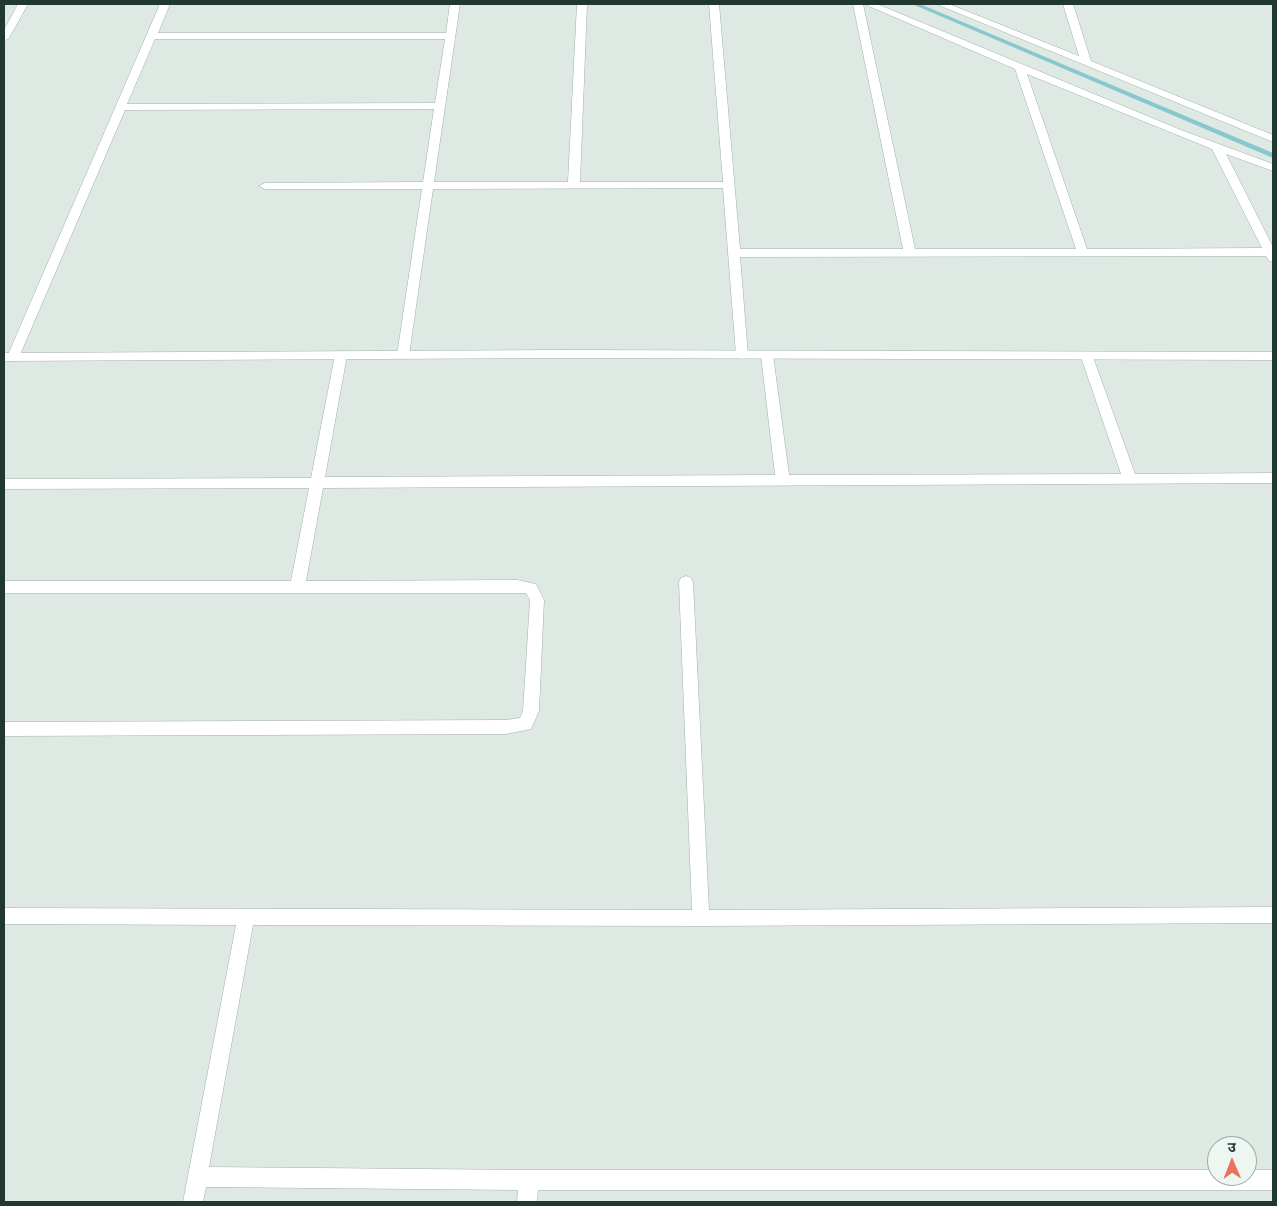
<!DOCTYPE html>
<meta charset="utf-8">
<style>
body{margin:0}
#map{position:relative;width:1277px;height:1206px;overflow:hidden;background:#dee9e3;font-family:"Space Grotesk","Noto Sans Devanagari",sans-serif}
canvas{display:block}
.frame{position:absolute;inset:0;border:5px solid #203830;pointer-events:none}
.north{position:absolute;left:1207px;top:1136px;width:50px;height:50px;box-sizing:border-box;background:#eef6f2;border:1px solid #9caaa4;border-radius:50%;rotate:359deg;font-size:14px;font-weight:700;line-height:20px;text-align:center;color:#203830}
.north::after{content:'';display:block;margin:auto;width:18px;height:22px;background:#eb725a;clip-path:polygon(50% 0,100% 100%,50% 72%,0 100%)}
</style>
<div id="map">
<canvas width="1277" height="1206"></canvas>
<div class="frame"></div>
<div class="north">उ</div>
</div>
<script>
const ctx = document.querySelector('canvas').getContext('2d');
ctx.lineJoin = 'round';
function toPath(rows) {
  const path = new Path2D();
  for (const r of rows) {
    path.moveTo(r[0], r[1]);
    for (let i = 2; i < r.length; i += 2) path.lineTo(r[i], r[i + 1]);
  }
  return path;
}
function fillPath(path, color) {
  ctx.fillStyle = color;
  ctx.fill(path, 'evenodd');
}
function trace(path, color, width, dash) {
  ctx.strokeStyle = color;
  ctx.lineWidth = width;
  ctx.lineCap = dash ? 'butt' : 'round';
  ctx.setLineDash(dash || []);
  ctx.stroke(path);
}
fillPath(toPath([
 [912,4,920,4,1273,153,1273,158,912,4]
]), '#88c7cd');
const minor = toPath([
 [18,4,28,4,9,38,4,41,4,30,18,4],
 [160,4,170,4,158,33,446,33,450,4,460,4,434,182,568,182,577,4,587,4,580,182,723,182,709,4,719,4,740,249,903,249,853,4,863,4,915,249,1076,249,1015,69,864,4,877,4,1181,130,1273,164,1273,171,1226,154,1273,247,1273,262,1269,261,1266,256,740,257,748,355,742,359,736,355,723,188,433,189,409,355,403,359,397,355,422,189,265,189,259,186,265,183,423,182,434,109,125,110,19,357,13,361,8,360,7,357,160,4],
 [155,39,445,39,435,103,127,104,155,39],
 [1027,74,1212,149,1262,248,1087,249,1027,74],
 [936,4,949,4,1079,56,1063,4,1073,4,1091,61,1273,135,1273,142,936,4],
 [341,351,347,355,325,477,775,475,761,355,767,351,773,355,789,475,1121,474,1081,357,1087,353,1093,357,1135,474,1273,473,1273,483,323,488,306,581,517,580,536,584,544,600,539,711,531,729,506,734,4,736,4,722,506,720,520,718,523,711,530,600,526,593,4,593,4,581,291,581,309,488,4,489,4,479,311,478,335,355,341,351],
 [686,576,691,578,693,582,709,910,1273,907,1273,923,701,926,253,925,209,1167,529,1170,1217,1170,1217,1176,1247,1176,1247,1170,1273,1170,1273,1190,538,1190,537,1202,517,1202,518,1190,206,1187,203,1202,183,1202,236,925,4,924,4,908,692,910,679,582,681,578,686,576]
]);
const tertiary = toPath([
 [563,350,1273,352,1273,360,563,358,4,361,4,353,563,350]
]);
trace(minor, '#a1b0aa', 1);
trace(tertiary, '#a1b0aa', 1);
fillPath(minor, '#fff');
fillPath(tertiary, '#fff');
</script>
